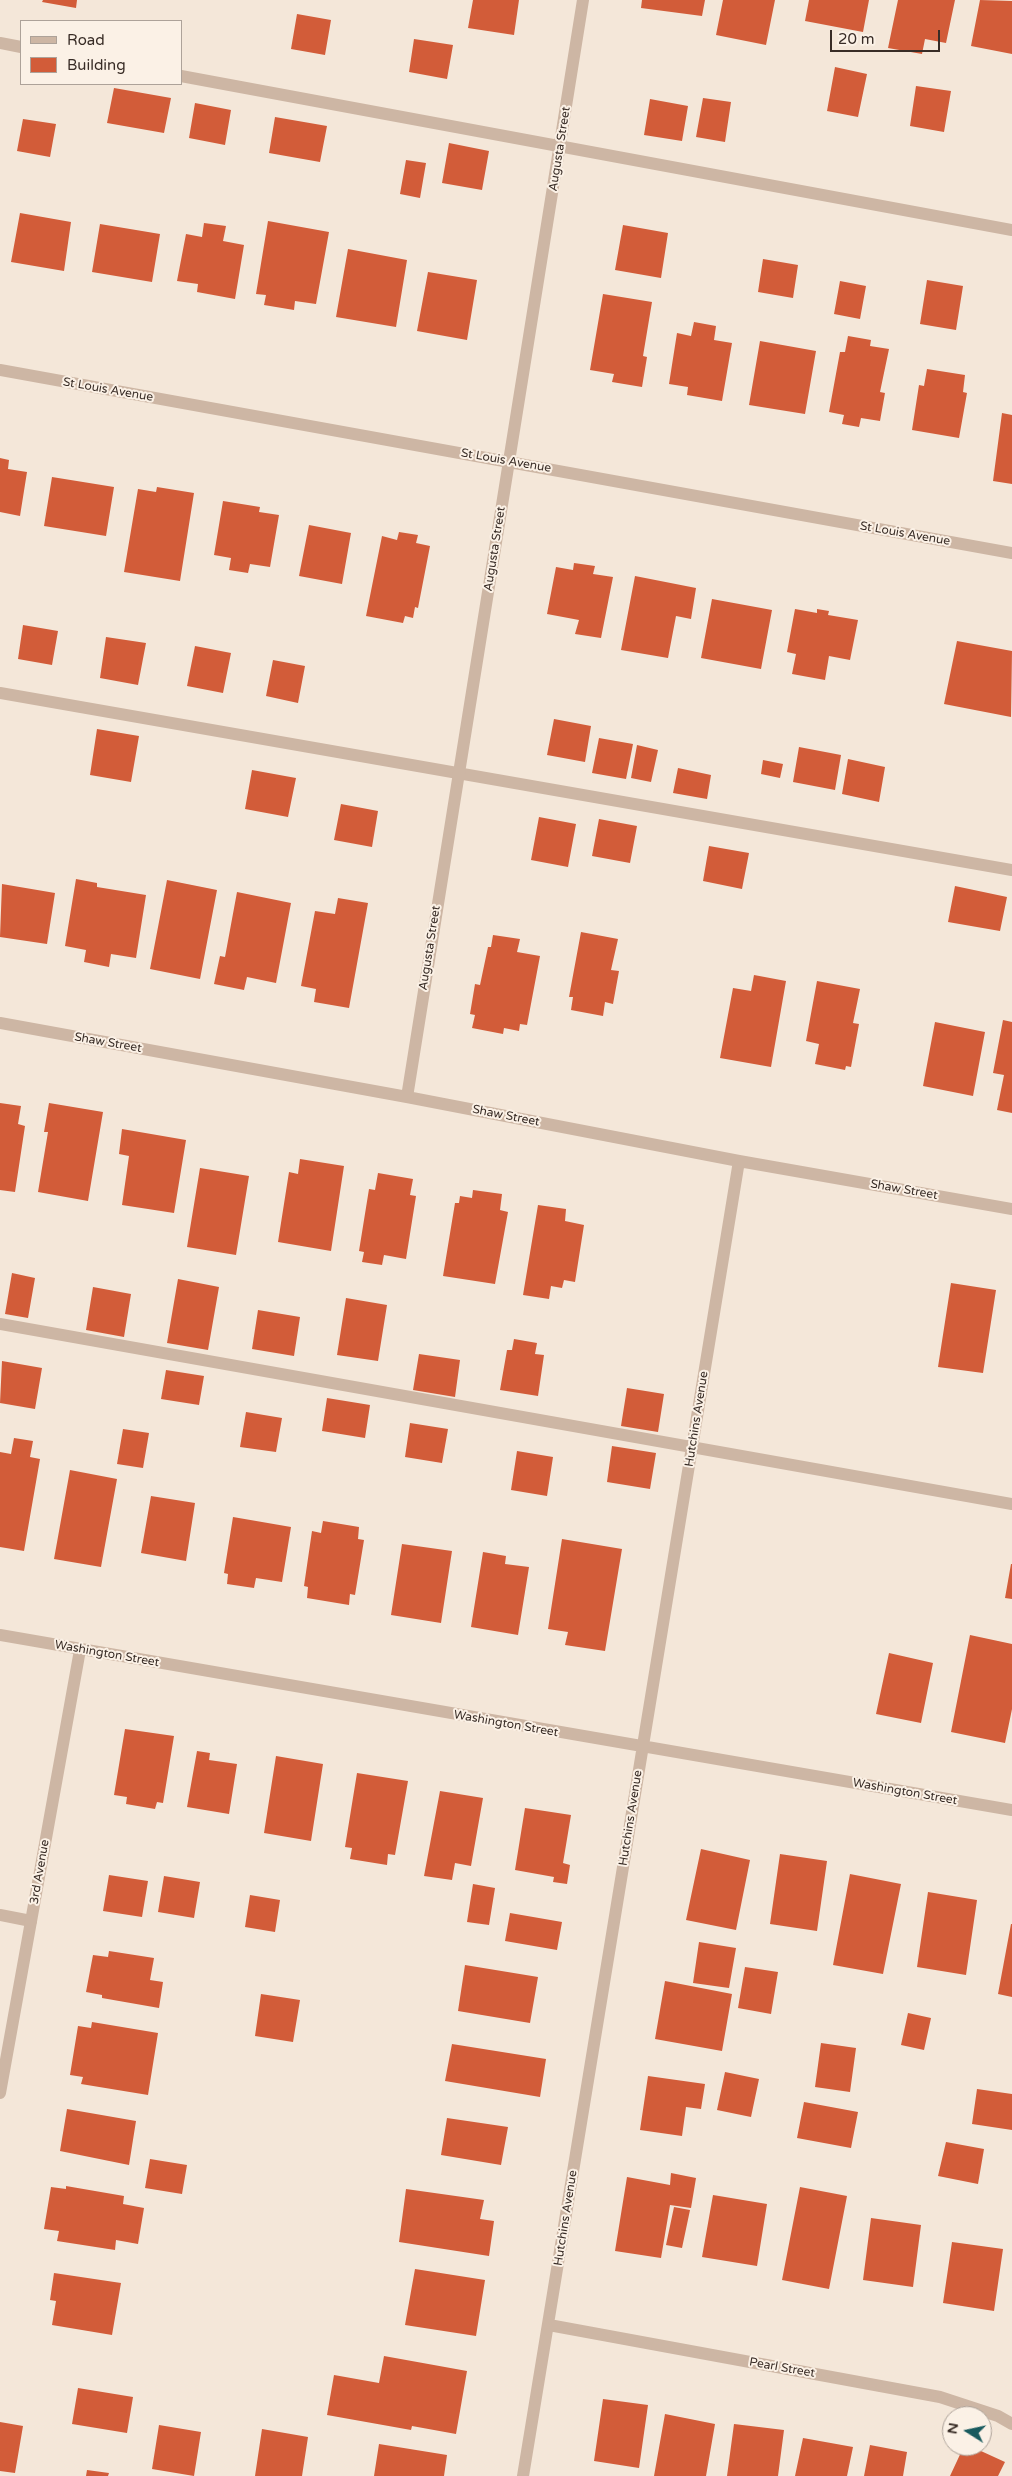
<!DOCTYPE html>
<style>
body{margin:0}
#map{position:relative;width:1012px;height:2476px;overflow:hidden;background:#f4e7d9;font-family:"Varela Round",sans-serif}
canvas{display:block}
.legend{position:absolute;left:20px;top:20px;width:162px;height:65px;box-sizing:border-box;background:#fbf1e6;border:1px solid #ada299;margin:0;padding:6px 9px;list-style:none;font-size:15px;color:#382c26}
.legend li{display:flex;align-items:center;gap:10px;height:25px}
.legend b{width:25px;border:1px solid #ada299}
.north{position:absolute;left:942px;top:2406px;width:50px;height:50px;box-sizing:border-box;background:#fbf1e6;border:1px solid #ada299;border-radius:50%;rotate:280deg;font-size:14px;font-weight:700;line-height:20px;text-align:center;color:#382c26}
.north::after{content:'';display:block;margin:auto;width:18px;height:22px;background:#185a5e;clip-path:polygon(50% 0,100% 100%,50% 72%,0 100%)}
.scale{position:absolute;left:830px;top:30px;width:110px;height:22px;box-sizing:border-box;border:2px solid #382c26;border-top:0;padding-left:6px;font-size:15px;line-height:18px;white-space:nowrap;color:#382c26;-webkit-text-stroke:4px #fbf1e6;paint-order:stroke}
</style>
<div id="map">
<canvas width="1012" height="2476"></canvas>
<ul class="legend">
<li><b style="height:6px;background:#cdb6a4"></b>Road</li>
<li><b style="height:14px;background:#d25c39"></b>Building</li>
</ul>
<div class="north">N</div>
<div class="scale">20 m</div>
</div>
<script>
const ctx = document.querySelector('canvas').getContext('2d');
ctx.lineJoin = 'round';
function fillPath(path, color) {
  ctx.fillStyle = color;
  ctx.fill(path, 'evenodd');
}
function toPath(rows) {
  const path = new Path2D();
  for (const r of rows) {
    path.moveTo(r[0], r[1]);
    for (let i = 2; i < r.length; i += 2) path.lineTo(r[i], r[i + 1]);
  }
  return path;
}
function trace(path, color, width, dash) {
  ctx.strokeStyle = color;
  ctx.lineWidth = width;
  ctx.lineCap = dash ? 'butt' : 'round';
  ctx.setLineDash(dash || []);
  ctx.stroke(path);
}
function write(font, color, halo, rows, align = 'center') {
  ctx.font = font + ' "Varela Round",sans-serif';
  ctx.lineWidth = 4;
  ctx.setLineDash([]);
  ctx.textBaseline = 'middle';
  ctx.strokeStyle = halo;
  ctx.fillStyle = color;
  for (const [text, x, y, turn = 0] of rows) {
    ctx.save();
    ctx.translate(x, y);
    ctx.rotate((+turn || 0) * Math.PI / 180);
    ctx.textAlign = isNaN(turn) ? turn : align;
    if (halo) ctx.strokeText(text, 0, 0);
    ctx.fillText(text, 0, 0);
    ctx.restore();
  }
}
fillPath(toPath([
 [43,0,77,0,76,8,42,2],
 [473,0,519,0,514,35,468,28],
 [642,0,705,0,702,16,641,8],
 [723,0,775,0,766,45,716,35],
 [809,0,869,0,863,32,805,21],
 [898,0,955,0,946,43,925,39,922,54,888,48],
 [980,0,1012,1,1012,54,971,46],
 [297,14,331,20,325,55,291,49],
 [414,39,453,45,447,79,409,72],
 [835,67,867,74,858,117,827,111],
 [916,86,951,91,944,132,910,126],
 [114,88,171,98,164,133,107,123],
 [703,98,731,102,725,142,696,137],
 [650,99,688,106,682,141,644,135],
 [195,103,231,110,225,145,189,138],
 [275,117,327,126,320,162,269,153],
 [23,119,56,124,50,157,17,151],
 [449,143,489,151,482,190,442,183],
 [406,160,426,163,420,198,400,194],
 [20,213,71,222,64,271,11,262],
 [268,221,329,232,316,304,295,301,294,310,264,305,266,295,256,294],
 [204,223,226,226,223,241,244,245,235,299,197,292,198,284,177,281,186,234,202,237],
 [100,224,160,234,152,282,92,272],
 [623,225,668,233,661,278,615,270],
 [348,249,407,260,396,327,336,317],
 [763,259,798,265,793,298,758,292],
 [428,272,477,280,467,340,417,331],
 [927,280,963,286,956,330,920,324],
 [840,281,866,286,860,319,834,314],
 [603,294,652,302,643,356,647,357,642,387,612,382,614,374,590,370],
 [694,322,716,326,714,340,732,343,722,401,687,395,688,387,669,384,677,333,691,336],
 [848,336,871,340,870,346,889,349,880,392,885,393,880,421,861,418,859,427,842,424,844,415,829,412,840,352,845,352],
 [760,341,816,351,805,414,749,405],
 [927,369,965,375,963,392,967,393,959,438,912,430,919,385,924,386],
 [1002,413,1012,415,1012,484,993,481],
 [0,458,9,460,8,469,27,472,20,516,0,512],
 [52,477,114,487,106,536,44,526],
 [157,487,194,493,180,581,124,572,138,489,156,492],
 [223,501,260,507,259,512,279,515,270,567,250,564,248,573,229,570,231,558,214,555],
 [309,525,351,533,342,584,299,576],
 [399,532,418,535,416,543,430,546,418,608,415,607,413,618,405,616,403,623,366,616,382,536,397,540],
 [574,563,595,566,593,574,613,577,601,638,575,634,579,620,547,614,556,567,573,570],
 [635,576,696,588,691,619,676,616,668,658,621,650],
 [712,599,772,610,761,669,701,658],
 [795,609,817,613,817,609,829,611,828,615,858,620,850,660,829,656,825,680,792,674,796,654,787,652],
 [23,625,58,631,52,665,18,659],
 [106,637,146,643,138,685,100,678],
 [957,641,1012,651,1011,717,944,704],
 [195,646,231,653,223,693,187,686],
 [273,660,305,666,298,703,266,696],
 [554,719,591,726,585,762,547,755],
 [97,729,139,736,131,782,90,775],
 [599,738,633,744,626,779,592,773],
 [637,745,658,750,651,782,631,778],
 [799,747,841,755,835,790,793,782],
 [848,759,885,767,879,802,842,794],
 [763,760,783,764,780,778,761,774],
 [678,768,711,775,707,799,673,793],
 [252,770,296,778,288,817,245,809],
 [341,804,378,811,372,847,334,840],
 [539,817,576,824,568,867,531,860],
 [599,819,637,826,630,863,592,856],
 [709,846,749,853,742,889,703,881],
 [76,879,97,883,97,887,146,895,136,958,111,954,109,967,84,962,86,950,65,946],
 [167,880,217,890,200,979,150,969],
 [2,884,55,893,47,944,0,937],
 [955,886,1007,897,1000,931,948,922],
 [237,892,291,903,276,983,247,977,244,990,214,984,220,956,225,957],
 [338,898,368,903,349,1008,314,1002,316,989,301,986,315,911,335,914],
 [581,932,618,939,611,970,619,971,613,1004,605,1002,603,1016,571,1010,573,997,569,997],
 [493,935,520,939,517,952,540,956,527,1025,520,1024,519,1031,504,1028,503,1034,472,1028,475,1015,470,1014,475,984,480,985,488,947,491,947],
 [754,975,786,981,771,1067,720,1058,733,988,751,991],
 [817,981,860,989,853,1023,859,1024,851,1067,846,1066,845,1070,815,1064,819,1044,806,1041],
 [1003,1020,1012,1022,1012,1113,997,1110,1004,1075,993,1073],
 [935,1022,985,1032,973,1096,923,1086],
 [0,1103,21,1106,18,1124,25,1126,15,1192,0,1190],
 [49,1103,103,1112,88,1201,38,1192,48,1132,44,1132],
 [122,1129,186,1140,174,1213,122,1205,129,1156,119,1154],
 [300,1159,344,1166,331,1251,278,1242,289,1172,298,1174],
 [200,1168,249,1176,236,1255,187,1247],
 [378,1173,413,1179,410,1195,416,1196,406,1259,384,1255,382,1265,362,1262,364,1252,359,1251,369,1189,375,1190],
 [473,1190,502,1194,500,1210,508,1212,495,1284,443,1276,455,1203,459,1203,460,1196,472,1198],
 [538,1205,566,1209,565,1221,584,1225,575,1282,564,1280,562,1288,551,1286,549,1299,523,1295],
 [12,1273,35,1278,28,1318,5,1314],
 [178,1279,219,1287,208,1350,167,1343],
 [951,1283,996,1290,983,1373,938,1367],
 [93,1287,131,1294,124,1337,86,1330],
 [346,1298,387,1305,378,1361,337,1355],
 [258,1310,300,1317,294,1356,252,1349],
 [514,1339,537,1343,535,1354,544,1355,538,1396,500,1390,507,1350,512,1350],
 [419,1354,460,1360,455,1397,413,1390],
 [2,1361,42,1368,35,1409,0,1403],
 [166,1370,204,1376,199,1405,161,1399],
 [627,1388,664,1394,658,1432,621,1426],
 [327,1398,370,1405,365,1438,322,1431],
 [246,1412,282,1418,276,1452,240,1447],
 [410,1423,448,1429,442,1463,405,1457],
 [123,1429,149,1433,143,1468,117,1464],
 [14,1438,33,1441,30,1457,40,1459,24,1551,0,1547,0,1452,11,1454],
 [612,1446,656,1453,650,1489,607,1482],
 [517,1451,553,1457,547,1496,511,1490],
 [70,1470,117,1479,101,1567,54,1559],
 [151,1496,195,1503,186,1561,141,1553],
 [233,1517,291,1527,282,1582,256,1578,254,1588,227,1584,228,1574,224,1573],
 [323,1521,359,1527,358,1539,364,1540,355,1595,350,1594,349,1605,307,1598,308,1587,304,1586,312,1531,321,1533],
 [562,1539,622,1549,605,1651,565,1645,568,1632,548,1629],
 [402,1544,452,1551,441,1623,391,1615],
 [483,1552,506,1556,505,1564,529,1567,518,1635,471,1627],
 [1011,1564,1012,1564,1012,1599,1005,1598],
 [970,1635,1012,1644,1012,1709,1005,1743,951,1732],
 [889,1653,933,1663,921,1723,876,1714],
 [125,1729,174,1736,163,1803,157,1802,155,1809,126,1804,127,1797,114,1795],
 [197,1751,210,1753,209,1760,237,1764,229,1814,187,1807],
 [276,1756,323,1764,311,1841,264,1833],
 [357,1773,408,1781,395,1855,388,1854,387,1865,350,1859,352,1848,345,1847],
 [440,1791,483,1798,471,1866,455,1863,452,1880,424,1876],
 [525,1808,571,1815,563,1863,570,1865,567,1884,553,1882,554,1877,515,1870],
 [701,1849,750,1860,736,1930,686,1920],
 [780,1854,827,1861,817,1931,770,1924],
 [850,1874,901,1884,883,1974,833,1965],
 [109,1875,148,1881,142,1917,103,1911],
 [164,1876,200,1882,194,1918,158,1912],
 [473,1884,495,1888,489,1925,467,1922],
 [928,1892,977,1900,966,1975,917,1967],
 [250,1895,280,1900,275,1932,245,1927],
 [510,1913,562,1922,557,1950,505,1941],
 [1011,1924,1012,1924,1012,1997,998,1994],
 [699,1942,736,1948,729,1988,693,1983],
 [109,1951,154,1958,150,1980,163,1982,159,2008,102,1998,102,1995,86,1992,93,1955,108,1957],
 [465,1965,538,1977,530,2023,458,2011],
 [745,1967,778,1972,771,2014,738,2008],
 [665,1981,732,1994,722,2051,655,2039],
 [261,1994,300,2000,293,2042,255,2036],
 [908,2013,931,2018,924,2050,901,2045],
 [92,2022,158,2033,148,2095,81,2084,83,2077,70,2075,78,2026,91,2028],
 [821,2043,856,2048,850,2092,815,2087],
 [452,2044,546,2059,540,2097,445,2081],
 [725,2072,759,2079,751,2117,717,2110],
 [648,2076,705,2084,701,2109,686,2107,682,2136,640,2130],
 [977,2089,1012,2094,1012,2130,972,2124],
 [804,2102,858,2112,851,2148,797,2138],
 [67,2109,136,2121,129,2165,60,2151],
 [447,2118,508,2127,501,2165,441,2155],
 [946,2142,984,2149,978,2184,938,2176],
 [150,2159,187,2165,182,2194,145,2188],
 [671,2173,696,2178,691,2208,670,2205,661,2258,615,2251,627,2177,670,2185],
 [66,2186,124,2196,123,2204,144,2208,138,2244,116,2240,115,2250,57,2241,59,2231,44,2229,51,2187,66,2189],
 [800,2187,847,2196,829,2289,782,2280],
 [406,2189,484,2200,480,2219,494,2221,489,2256,399,2242],
 [713,2195,767,2204,757,2266,702,2257],
 [674,2207,690,2210,682,2248,666,2245],
 [871,2218,921,2225,913,2287,863,2280],
 [952,2242,1003,2249,994,2311,943,2303],
 [415,2269,485,2280,476,2336,405,2325],
 [54,2273,121,2283,112,2335,52,2325,56,2301,50,2300],
 [384,2356,467,2371,456,2434,412,2426,411,2430,327,2415,334,2375,379,2383],
 [78,2388,133,2397,127,2433,72,2424],
 [603,2399,648,2405,639,2468,594,2461],
 [665,2414,715,2424,706,2476,654,2476],
 [0,2422,23,2426,15,2473,0,2471],
 [734,2424,784,2430,778,2476,727,2476],
 [159,2425,201,2432,194,2476,152,2469],
 [262,2429,308,2437,302,2476,255,2476],
 [803,2438,853,2447,847,2476,795,2476],
 [379,2444,447,2455,444,2476,374,2476],
 [870,2445,907,2452,903,2476,864,2476],
 [964,2446,970,2446,1005,2462,998,2476,950,2476],
 [87,2470,109,2473,108,2476,86,2476]
]), '#d25c39');
trace(toPath([
 [0,43,21,47],
 [181,76,1012,230],
 [0,693,1012,870],
 [0,1324,1012,1504],
 [0,1915,31,1921]
]), '#cdb6a4', 12);
trace(toPath([
 [0,370,1012,553],
 [0,1023,407,1097,739,1161,1012,1209],
 [407,1097,583,0],
 [0,1635,1012,1810],
 [0,2093,80,1650],
 [549,2325,940,2397,998,2416,1012,2424],
 [523,2476,739,1161]
]), '#cdb6a4', 12);
write('12px', '#382c26', '#fbf1e6', [
 ["Augusta Street",560,149,-81],
 ["St Louis Avenue",108,390,10],
 ["St Louis Avenue",506,461,10],
 ["St Louis Avenue",905,534,10],
 ["Augusta Street",495,549,-81],
 ["Augusta Street",430,948,-81],
 ["Shaw Street",108,1043,10],
 ["Shaw Street",506,1116,11],
 ["Shaw Street",904,1190,10],
 ["Hutchins Avenue",697,1419,-81],
 ["Washington Street",107,1654,10],
 ["Washington Street",506,1724,10],
 ["Washington Street",905,1792,10],
 ["Hutchins Avenue",631,1818,-81],
 ["3rd Avenue",40,1872,-80],
 ["Hutchins Avenue",566,2218,-81],
 ["Pearl Street",782,2368,10]
]);
</script>
